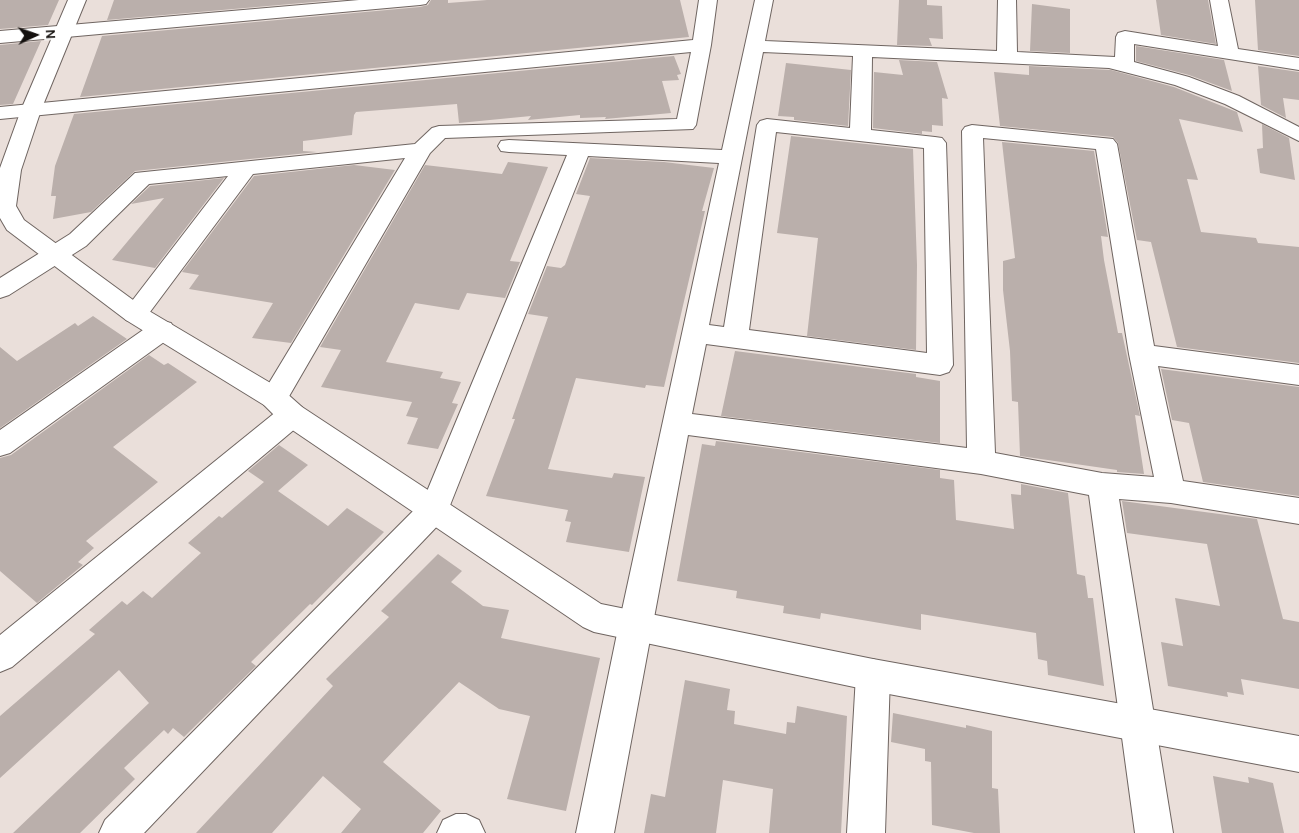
<!DOCTYPE html>
<style>
body{margin:0}
#map{position:relative;width:1299px;height:833px;overflow:hidden;background:#eadfda;font-family:Karla,sans-serif}
canvas{display:block}
.north{position:absolute;left:10px;top:10px;width:50px;height:50px;-webkit-text-stroke:4px #fff;paint-order:stroke;rotate:87deg;font-size:14px;font-weight:700;line-height:20px;text-align:center;color:#14100e}
.north::after{content:'';display:block;margin:auto;width:18px;height:22px;background:#14100e;clip-path:polygon(50% 0,100% 100%,50% 72%,0 100%)}
</style>
<div id="map">
<canvas width="1299" height="833"></canvas>
<div class="north">N</div>
</div>
<script>
const ctx = document.querySelector('canvas').getContext('2d');
ctx.lineJoin = 'round';
function fillPath(path, color) {
  ctx.fillStyle = color;
  ctx.fill(path, 'evenodd');
}
function toPath(rows) {
  const path = new Path2D();
  for (const r of rows) {
    path.moveTo(r[0], r[1]);
    for (let i = 2; i < r.length; i += 2) path.lineTo(r[i], r[i + 1]);
  }
  return path;
}
function trace(path, color, width, dash) {
  ctx.strokeStyle = color;
  ctx.lineWidth = width;
  ctx.lineCap = dash ? 'butt' : 'round';
  ctx.setLineDash(dash || []);
  ctx.stroke(path);
}
fillPath(toPath([
 [0,0,59,0,48,25,0,29],
 [114,0,337,0,107,20],
 [431,0,448,0,448,3,487,0,680,0,689,37,80,97,102,36,420,7,428,5],
 [899,0,927,0,927,5,942,6,943,39,929,38,932,46,897,45],
 [1156,0,1208,0,1216,44,1161,35],
 [1255,0,1299,0,1299,56,1258,50],
 [1032,4,1070,9,1070,53,1030,51],
 [41,41,13,104,0,105,0,45],
 [1136,46,1224,60,1232,91,1189,75,1136,61],
 [674,56,681,74,677,75,679,80,662,81,671,113,605,119,606,117,580,118,580,115,528,120,531,116,459,123,457,104,356,112,354,115,352,135,303,141,303,151,317,152,135,171,91,212,53,219,56,196,51,196,55,166,74,114],
 [899,60,937,62,948,99,942,98,943,126,932,125,932,132,922,131,922,134,873,128,874,72,903,75],
 [786,63,851,70,848,126,794,120,794,117,778,116],
 [1029,66,1111,70,1174,87,1237,112,1243,132,1179,119,1198,180,1187,179,1201,232,1256,238,1258,243,1299,247,1299,363,1177,347,1151,242,1137,240,1118,143,1113,137,1000,126,994,72,1029,75],
 [1258,66,1299,72,1299,100,1283,98,1286,118,1261,105],
 [1262,124,1289,138,1295,180,1260,173,1257,149,1263,148],
 [791,136,913,149,917,265,916,350,807,336,818,238,777,233],
 [1002,142,1094,151,1108,237,1101,236,1104,260,1118,333,1122,333,1140,416,1135,415,1144,474,1117,472,1117,470,1020,456,1018,402,1012,401,1010,351,1003,290,1003,261,1015,258],
 [590,158,664,162,714,168,702,211,705,211,664,387,646,385,645,388,576,378,548,469,612,478,614,473,645,477,629,552,566,542,571,522,565,521,568,510,486,496,515,419,512,419,548,317,528,314,547,266,561,268,565,265,590,196,576,194],
 [508,162,548,167,510,261,520,262,505,298,467,293,459,310,415,303,386,362,443,372,440,378,461,382,452,403,458,404,438,449,407,444,418,418,406,416,412,402,321,387,341,350,320,347,425,165,502,174],
 [354,165,395,170,291,343,252,338,273,303,189,289,199,275,182,272,254,176],
 [224,178,155,268,112,260,164,198,131,204,150,186],
 [93,316,127,339,0,428,0,347,17,361,75,323,78,326],
 [735,351,916,374,916,377,940,381,940,443,721,416],
 [149,355,164,365,168,363,197,382,113,447,158,482,86,541,94,548,78,562,83,565,37,603,0,571,0,458,11,455],
 [1161,369,1299,387,1299,496,1203,482,1189,423,1172,420],
 [716,441,940,470,940,478,954,480,956,520,1014,529,1011,494,1021,495,1021,484,1068,493,1077,574,1085,576,1088,598,1093,598,1104,686,1048,675,1047,661,1038,659,1036,633,921,614,921,630,821,613,820,619,783,613,784,606,736,598,737,591,677,581,702,444,715,446],
 [279,445,308,465,278,491,328,526,347,508,384,532,312,605,310,604,251,662,256,666,184,737,173,728,168,734,164,730,124,768,135,779,80,833,13,833,149,703,119,670,0,778,0,716,95,634,89,630,122,601,127,605,143,591,152,598,201,553,188,543,219,516,222,518,264,482,248,471],
 [1122,501,1257,519,1283,619,1299,622,1299,689,1241,679,1244,695,1227,692,1228,697,1168,686,1161,642,1183,646,1175,598,1220,606,1207,544,1127,533],
 [438,554,462,571,451,582,483,606,509,610,501,638,600,658,566,811,507,799,530,716,499,709,459,682,383,762,441,811,423,833,341,833,361,809,323,776,272,833,196,833,333,686,326,679,389,617,381,611],
 [685,680,730,689,727,710,735,711,734,724,786,734,787,722,795,723,797,706,847,716,841,833,769,833,773,789,723,780,716,833,644,833,651,794,665,797],
 [893,713,966,728,966,725,992,731,992,788,998,789,1000,833,974,833,932,825,931,762,925,761,925,749,891,742],
 [1213,776,1249,783,1248,777,1273,783,1284,833,1222,833]
]), '#baafab');
const minor = toPath([
 [359,0,429,0,426,4,420,5,0,43,0,31,359,0],
 [699,0,717,0,711,45,696,125,693,129,445,138,430,153,284,405,274,409,264,405,260,398,405,158,253,174,144,320,135,323,126,320,122,314,228,176,149,184,86,246,9,295,0,298,0,278,70,234,135,173,415,144,432,128,439,126,677,119,691,52,0,119,0,107,693,40,699,0],
 [755,0,773,0,765,41,997,51,998,0,1016,0,1017,52,1115,57,1116,37,1118,33,1125,31,1218,46,1210,0,1228,0,1238,49,1299,58,1299,70,1134,44,1134,62,1189,77,1239,96,1299,127,1299,141,1225,104,1175,85,1109,68,872,57,871,130,935,137,942,138,946,143,953,365,949,372,940,375,706,344,692,414,967,448,962,131,965,127,972,125,1113,139,1117,144,1154,346,1299,365,1299,385,1158,366,1183,481,1299,498,1299,524,1171,503,1119,499,1173,833,1135,833,1089,495,981,474,688,435,614,833,576,833,619,624,719,163,588,156,445,518,144,833,99,833,105,820,423,501,567,155,509,152,501,151,498,146,501,141,509,140,722,150,755,0],
 [763,52,853,56,850,128,767,119,760,121,757,125,724,327,709,325,763,52],
 [776,132,924,148,927,353,749,330,776,132],
 [983,138,1096,149,1129,354,1154,477,1102,473,995,453,983,138],
 [162,321,171,323,175,330,171,337,10,453,0,456,0,430,153,323,162,321],
 [292,404,302,407,306,415,302,423,12,667,0,672,0,635,282,407,292,404],
 [873,659,885,664,890,675,885,833,847,833,856,675,861,664,873,659],
 [456,814,466,814,479,820,485,833,437,833,443,820,456,814]
]);
const tertiary = toPath([
 [68,0,86,0,41,110,21,170,16,206,24,220,144,308,284,391,302,407,601,604,873,659,1299,736,1299,772,873,691,594,632,583,627,282,423,264,405,126,320,7,230,0,218,0,168,21,110,68,0]
]);
trace(minor, '#6f6561', 2);
trace(tertiary, '#6f6561', 2);
fillPath(minor, '#fff');
fillPath(tertiary, '#fff');
</script>
